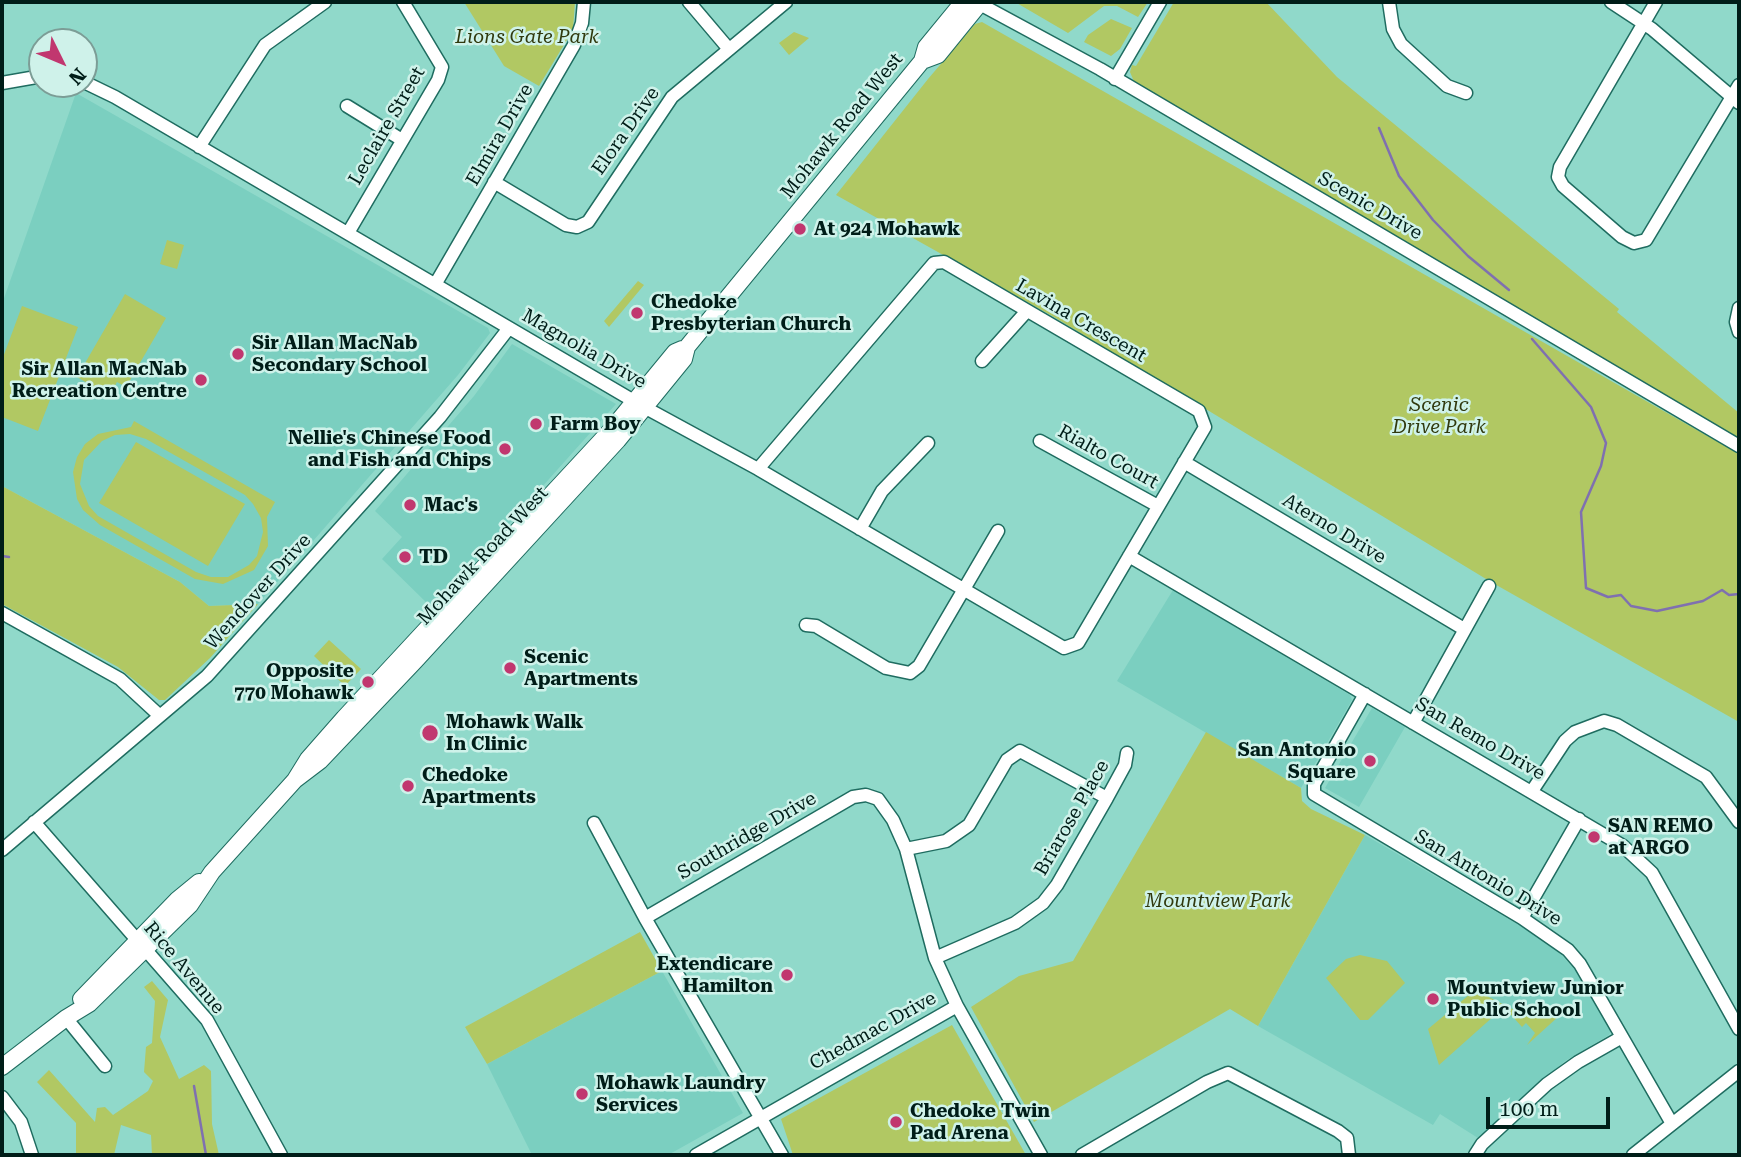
<!DOCTYPE html>
<style>
body{margin:0}
#map{position:relative;width:1741px;height:1157px;overflow:hidden;background:#90d9ca;font-family:"Roboto Serif",serif}
canvas{display:block}
.frame{position:absolute;inset:0;border:4px solid #001d18;pointer-events:none}
.north{position:absolute;left:28px;top:28px;width:70px;height:70px;box-sizing:border-box;background:#cff2ea;border:2px solid #7c9d96;border-radius:50%;rotate:133deg;font-size:19px;font-weight:700;line-height:28px;text-align:center;color:#001d18}
.north::after{content:'';display:block;margin:auto;width:24px;height:32px;background:#c1376f;clip-path:polygon(50% 0,100% 100%,50% 72%,0 100%)}
.scale{position:absolute;left:1486px;top:1097px;width:124px;height:32px;box-sizing:border-box;border:4px solid #001d18;border-top:0;padding-left:9px;font-size:21px;line-height:24px;white-space:nowrap;color:#001d18;-webkit-text-stroke:5px #cff2ea;paint-order:stroke}
</style>
<div id="map">
<canvas width="1741" height="1157"></canvas>
<div class="frame"></div>
<div class="north">N</div>
<div class="scale">100 m</div>
</div>
<script>
const ctx = document.querySelector('canvas').getContext('2d');
ctx.lineJoin = 'round';
function fillPath(path, color) {
  ctx.fillStyle = color;
  ctx.fill(path, 'evenodd');
}
function toPath(rows) {
  const path = new Path2D();
  for (const r of rows) {
    path.moveTo(r[0], r[1]);
    for (let i = 2; i < r.length; i += 2) path.lineTo(r[i], r[i + 1]);
  }
  return path;
}
function trace(path, color, width, dash) {
  ctx.strokeStyle = color;
  ctx.lineWidth = width;
  ctx.lineCap = dash ? 'butt' : 'round';
  ctx.setLineDash(dash || []);
  ctx.stroke(path);
}
function write(font, color, halo, rows, align = 'center') {
  ctx.font = font + ' "Roboto Serif",serif';
  ctx.lineWidth = 5;
  ctx.setLineDash([]);
  ctx.textBaseline = 'middle';
  ctx.strokeStyle = halo;
  ctx.fillStyle = color;
  for (const [text, x, y, turn = 0] of rows) {
    ctx.save();
    ctx.translate(x, y);
    ctx.rotate((+turn || 0) * Math.PI / 180);
    ctx.textAlign = isNaN(turn) ? turn : align;
    if (halo) ctx.strokeText(text, 0, 0);
    ctx.fillText(text, 0, 0);
    ctx.restore();
  }
}
fillPath(toPath([
 [76,93,488,328,490,333,458,375,258,604,209,606,180,582,2,486,2,304],
 [512,344,616,404,433,609,382,559,402,537,375,511,474,396],
 [1173,590,1350,695,1352,700,1301,788,1117,681],
 [1372,708,1405,727,1359,807,1325,788],
 [1365,835,1551,944,1577,972,1611,1031,1609,1035,1565,1061,1478,1138,1440,1114,1433,1125,1258,1026],
 [662,971,743,1113,668,1155,532,1155,487,1064]
]), '#7bcfc0');
fillPath(toPath([
 [464,2,575,2,573,30,539,86,504,66],
 [1015,2,1148,2,1138,17,1117,6,1104,6,1068,33],
 [1174,2,1266,2,1337,77,1619,309,1617,312,1739,413,1739,438,1135,84,1130,72,1132,65,1136,66],
 [1111,19,1132,28,1120,49,1111,56,1084,42,1088,35],
 [982,22,1739,454,1739,722,1491,582,1054,317,836,195,928,79,975,24],
 [794,32,809,38,789,55,779,43],
 [167,240,184,245,177,269,160,264],
 [638,281,644,285,609,327,604,321],
 [125,294,166,318,126,387,117,382,109,396,77,377],
 [22,306,78,327,38,431,2,417,2,360],
 [134,421,275,502,267,517,268,546,254,570,223,584,195,579,100,525,83,510,77,499,73,472,77,457,85,444,98,434,131,427],
 [130,434,146,439,245,495,253,504,261,518,263,532,257,556,249,565,228,577,211,577,196,572,98,516,89,506,80,484,84,460,102,441,115,435],
 [136,442,245,504,208,566,99,503],
 [2,486,180,582,209,606,258,604,210,658,165,700,159,700,118,667,2,604],
 [329,640,361,669,345,686,314,656],
 [1206,732,1301,788,1302,801,1311,809,1365,835,1258,1026,1230,1009,1034,1122,971,1007,1019,976,1073,961],
 [640,932,662,971,487,1064,465,1027],
 [1360,955,1387,961,1405,983,1368,1020,1360,1020,1326,978,1346,959],
 [152,981,168,1000,160,1037,179,1079,204,1065,211,1071,212,1124,219,1155,152,1155,151,1135,121,1125,114,1155,76,1155,76,1123,37,1082,49,1070,95,1122,97,1108,105,1107,113,1115,148,1091,153,1081,144,1072,146,1047,152,1043,155,1001,144,987],
 [1475,990,1528,1017,1559,1016,1527,1045,1535,1033,1526,1023,1522,1027,1504,1007,1439,1065,1428,1029],
 [952,1025,1026,1155,793,1155,781,1119]
]), '#b1c863');
trace(toPath([
 [1379,128,1399,176,1433,220,1468,256,1509,290],
 [1532,339,1591,407,1606,443,1601,466,1581,512,1586,588,1608,597,1621,595,1631,606,1657,611,1703,601,1722,590,1729,595,1739,594],
 [2,556,9,557],
 [194,1086,206,1155]
]), '#7f70b0', 2.5);
const minor = toPath([
 [689,2,728,48],
 [976,2,1100,69,1739,446],
 [1389,2,1393,29,1401,44,1447,86,1466,93],
 [1611,2,1652,29,1739,103],
 [1656,2,1560,167,1558,177,1563,186,1622,237,1634,243,1646,240,1739,85],
 [1115,79,1160,2],
 [84,82,115,97,644,407,758,469,1064,648,1078,643,1205,427,1199,411,944,262,934,263,758,469],
 [2,83,42,76],
 [347,106,402,140],
 [199,147,265,45,325,2],
 [494,182,566,225,577,227,588,222,672,97,786,2],
 [348,233,438,80,442,67,403,2],
 [436,283,574,45,582,23,584,2],
 [1739,308,1736,322,1739,332],
 [982,361,1026,312],
 [1040,441,1158,506],
 [1184,462,1464,629],
 [860,529,882,491,928,443],
 [1129,556,1623,846,1652,873,1739,1029],
 [2,613,120,679,160,716],
 [806,625,816,626,886,668,910,673,919,666,998,531],
 [1365,694,1314,784,1314,794,1522,918,1568,950,1580,964,1671,1122],
 [1413,723,1489,586],
 [1532,791,1565,741,1575,732,1604,721,1617,725,1706,777,1739,822],
 [34,822,207,1020,281,1155],
 [594,823,645,918],
 [906,849,946,841,969,825,1007,760,1020,751,1107,798],
 [2,850,207,676,440,417,509,328],
 [1522,918,1579,819],
 [935,958,1015,923,1043,903,1057,885,1107,798,1125,765,1127,753],
 [66,1018,105,1066],
 [2,1097,21,1122,32,1155],
 [696,1155,957,1006,1041,1155],
 [782,1155,645,918,853,797,866,795,878,799,893,820,906,849,935,958,957,1006],
 [1082,1155,1207,1082,1228,1073,1338,1131,1347,1138,1349,1155],
 [1475,1155,1482,1144,1547,1084,1578,1062,1622,1037],
 [1633,1155,1739,1071]
]);
const major = toPath([
 [922,61,938,55,981,2],
 [295,780,320,761,415,661,618,440,684,359,687,347,922,61,926,47,963,2],
 [81,999,177,900,199,882],
 [2,1067,66,1018,89,1004,190,905,212,872,295,780,308,759,344,718,610,431,675,352,682,349]
]);
trace(minor, '#1f6c60', 15);
trace(major, '#1f6c60', 18);
trace(minor, '#fff', 12);
trace(major, '#fff', 16);
for (const [x, y, r, color] of [
 [800,229,7,"#c1376f"],
 [637,313,7,"#c1376f"],
 [238,354,7,"#c1376f"],
 [201,380,7,"#c1376f"],
 [536,424,7,"#c1376f"],
 [505,449,7,"#c1376f"],
 [410,505,7,"#c1376f"],
 [405,557,7,"#c1376f"],
 [510,668,7,"#c1376f"],
 [368,682,7,"#c1376f"],
 [430,733,9,"#c1376f"],
 [1370,761,7,"#c1376f"],
 [408,786,7,"#c1376f"],
 [1594,837,7,"#c1376f"],
 [787,975,7,"#c1376f"],
 [1433,999,7,"#c1376f"],
 [582,1094,7,"#c1376f"],
 [896,1122,7,"#c1376f"]
]) {
  const dot = new Path2D();
  dot.arc(x, y, r, 0, 2 * Math.PI);
  ctx.fillStyle = color;
  ctx.fill(dot);
  trace(dot, '#cff2ea', 2.5);
}
write('italic 19px', '#30390d', '#cff2ea', [
 ["Lions Gate Park",527,37],
 ["Scenic",1439,405],
 ["Drive Park",1439,427],
 ["Mountview Park",1218,901]
]);
write('19px', '#001d18', '#cff2ea', [
 ["Leclaire Street",387,126,-60],
 ["Mohawk Road West",842,126,-51],
 ["Elora Drive",626,131,-55],
 ["Elmira Drive",500,135,-60],
 ["Scenic Drive",1370,206,30],
 ["Lavina Crescent",1081,321,30],
 ["Magnolia Drive",584,349,30],
 ["Rialto Court",1108,457,29],
 ["Aterno Drive",1334,529,31],
 ["Mohawk Road West",483,556,-47],
 ["Wendover Drive",258,592,-48],
 ["San Remo Drive",1480,739,30],
 ["Briarose Place",1072,818,-60],
 ["Southridge Drive",747,836,-30],
 ["San Antonio Drive",1488,878,31],
 ["Rice Avenue",184,968,50],
 ["Chedmac Drive",873,1031,-29]
]);
write('bold 19px', '#001d18', '#cff2ea', [
 ["At 924 Mohawk",814,229],
 ["Chedoke",651,302],
 ["Presbyterian Church",651,324],
 ["Sir Allan MacNab",252,343],
 ["Secondary School",252,365],
 ["Sir Allan MacNab",187,369,"right"],
 ["Recreation Centre",187,391,"right"],
 ["Farm Boy",550,424],
 ["Nellie's Chinese Food",491,438,"right"],
 ["and Fish and Chips",491,460,"right"],
 ["Mac's",424,505],
 ["TD",419,557],
 ["Scenic",524,657],
 ["Apartments",524,679],
 ["Opposite",354,671,"right"],
 ["770 Mohawk",354,693,"right"],
 ["Mohawk Walk",446,722],
 ["In Clinic",446,744],
 ["San Antonio",1356,750,"right"],
 ["Square",1356,772,"right"],
 ["Chedoke",422,775],
 ["Apartments",422,797],
 ["SAN REMO",1608,826],
 ["at ARGO",1608,848],
 ["Extendicare",773,964,"right"],
 ["Hamilton",773,986,"right"],
 ["Mountview Junior",1447,988],
 ["Public School",1447,1010],
 ["Mohawk Laundry",596,1083],
 ["Services",596,1105],
 ["Chedoke Twin",910,1111],
 ["Pad Arena",910,1133]
], 'left');
</script>
